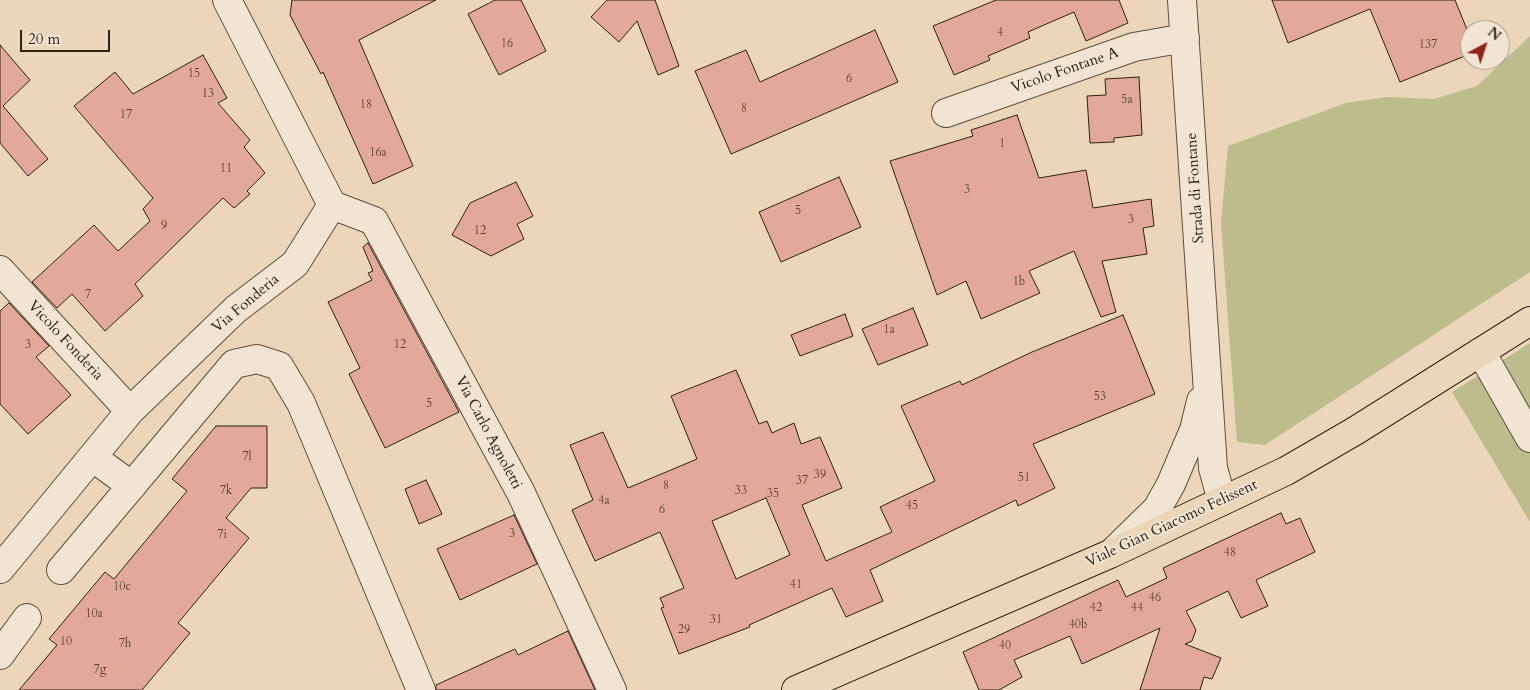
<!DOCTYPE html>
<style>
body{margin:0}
#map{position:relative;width:1530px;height:690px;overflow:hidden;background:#ebd6b9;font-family:Cardo,serif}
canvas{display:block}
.north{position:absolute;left:1460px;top:20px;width:50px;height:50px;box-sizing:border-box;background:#f2e4d2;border:1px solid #a49686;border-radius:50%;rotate:40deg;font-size:14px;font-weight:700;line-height:20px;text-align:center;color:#2e2013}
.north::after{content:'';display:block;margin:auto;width:18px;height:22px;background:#8f2418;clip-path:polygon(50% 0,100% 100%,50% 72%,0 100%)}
.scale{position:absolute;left:20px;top:30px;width:90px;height:22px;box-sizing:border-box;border:2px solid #2e2013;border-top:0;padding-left:6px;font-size:15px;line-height:18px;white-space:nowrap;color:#2e2013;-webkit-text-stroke:4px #f2e4d2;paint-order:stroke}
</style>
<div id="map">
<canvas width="1530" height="690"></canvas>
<div class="north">N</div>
<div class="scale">20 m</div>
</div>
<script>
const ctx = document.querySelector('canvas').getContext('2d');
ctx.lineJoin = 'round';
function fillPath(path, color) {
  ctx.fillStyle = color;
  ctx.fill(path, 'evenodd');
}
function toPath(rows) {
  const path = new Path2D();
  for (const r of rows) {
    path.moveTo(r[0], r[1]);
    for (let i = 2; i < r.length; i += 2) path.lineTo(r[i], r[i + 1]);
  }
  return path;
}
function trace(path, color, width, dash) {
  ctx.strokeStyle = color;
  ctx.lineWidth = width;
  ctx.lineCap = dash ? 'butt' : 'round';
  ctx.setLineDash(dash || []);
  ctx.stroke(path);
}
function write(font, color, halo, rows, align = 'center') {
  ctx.font = font + ' Cardo,serif';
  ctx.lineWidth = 4;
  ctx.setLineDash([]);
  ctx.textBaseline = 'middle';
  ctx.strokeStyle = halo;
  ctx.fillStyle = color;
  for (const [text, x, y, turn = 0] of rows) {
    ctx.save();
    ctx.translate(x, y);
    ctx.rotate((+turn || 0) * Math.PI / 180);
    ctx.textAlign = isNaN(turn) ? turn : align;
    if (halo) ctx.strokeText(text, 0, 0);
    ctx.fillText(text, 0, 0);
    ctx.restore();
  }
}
fillPath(toPath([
 [1530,36,1530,272,1265,445,1237,442,1221,223,1228,146,1346,103,1386,97,1434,99,1477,86],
 [1530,343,1530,522,1452,392]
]), '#bcbc8c');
const building = toPath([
 [292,0,436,0,359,40,413,166,373,184,323,72,321,74,290,15,292,0],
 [495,0,521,0,546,51,499,75,468,14,495,0],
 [607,0,655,0,679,66,658,75,637,21,619,42,591,17,607,0],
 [996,0,1119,0,1128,23,1086,41,1074,12,1028,32,1030,38,988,56,990,60,954,75,933,26,996,0],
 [1272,0,1455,0,1470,37,1470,54,1400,82,1370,9,1288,43,1272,0],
 [875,30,898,82,731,154,695,71,746,50,760,82,875,30],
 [0,45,30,80,3,106,48,159,28,176,0,143,0,45],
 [203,55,227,98,218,103,250,140,244,147,265,173,247,191,250,194,234,208,223,198,135,284,143,296,105,331,72,294,57,308,32,282,94,225,118,251,150,221,143,209,153,198,74,106,115,72,133,94,203,55],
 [1139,77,1142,135,1114,138,1114,142,1090,143,1087,96,1106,95,1105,79,1139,77],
 [1017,115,1039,178,1086,170,1093,208,1151,199,1154,226,1143,228,1147,254,1102,261,1116,312,1101,317,1074,251,1029,271,1040,293,981,319,966,281,937,295,890,161,973,136,971,130,1017,115],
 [839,177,861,227,781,262,759,212,839,177],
 [516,182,533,216,517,224,524,239,491,256,452,235,470,203,516,182],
 [368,243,459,412,385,448,349,374,360,368,328,302,372,280,368,273,373,271,363,247,368,243],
 [9,303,49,346,36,357,71,395,28,434,0,404,0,311,9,303],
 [913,308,928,345,878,365,862,329,913,308],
 [845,314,853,336,800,356,791,335,845,314],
 [1123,315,1155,394,1033,444,1055,488,1018,506,1016,500,870,570,883,601,846,617,832,588,749,625,750,627,679,654,661,608,664,607,660,598,684,588,660,532,595,561,572,510,593,500,570,445,603,432,628,488,697,459,671,396,736,370,759,424,767,421,772,433,794,423,801,444,820,437,842,488,802,505,826,561,892,532,880,507,935,481,901,406,960,381,962,385,1032,352,1123,315],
 [766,498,790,555,736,579,712,521,766,498],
 [216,426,267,426,267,488,251,488,226,518,249,538,178,623,190,633,142,690,19,690,57,645,49,639,105,572,114,579,187,491,172,479,216,426],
 [426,480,442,514,419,524,405,489,426,480],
 [1281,513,1286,524,1300,518,1315,552,1256,580,1268,606,1241,618,1228,591,1186,611,1196,630,1192,641,1185,644,1221,658,1212,679,1204,677,1200,690,1140,690,1160,628,1082,664,1070,636,1014,660,1022,677,999,690,979,690,963,652,1118,580,1126,597,1167,578,1163,568,1281,513],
 [514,515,537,564,460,600,437,549,514,515],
 [568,631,595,690,436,690,436,685,515,649,518,655,568,631]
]);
fillPath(building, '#e2a99a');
trace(building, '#2e2013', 1);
const minor = toPath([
 [1182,0,1213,468,1222,501],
 [946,113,1134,47,1185,38],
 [332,205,374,221,521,493,612,690],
 [0,270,130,411],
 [1481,352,1530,438],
 [92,457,132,486],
 [1114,551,1157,509,1171,484,1194,430,1201,401],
 [0,569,130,411,236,309,295,264,332,205,227,0],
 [61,570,234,364,257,359,279,366,301,403,421,690],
 [0,655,27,618]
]);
const major = toPath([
 [796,690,1110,554,1286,471,1355,431,1530,321]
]);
trace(minor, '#5d4e3c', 30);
trace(major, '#2e2013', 30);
trace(minor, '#f2e4d2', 28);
trace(major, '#ebd6b9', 28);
write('12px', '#5b4235', null, [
 ["4",1000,33],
 ["16",507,44],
 ["137",1428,45],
 ["15",194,74],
 ["6",849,79],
 ["13",208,94],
 ["5a",1127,100],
 ["18",366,105],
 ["8",744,109],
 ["17",126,115],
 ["1",1002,144],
 ["16a",378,153],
 ["11",226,169],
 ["3",967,190],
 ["5",798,211],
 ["3",1131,220],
 ["9",164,226],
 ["12",480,231],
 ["1b",1019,282],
 ["7",88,295],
 ["1a",889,330],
 ["3",28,345],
 ["12",400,345],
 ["53",1100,397],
 ["5",429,404],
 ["7l",247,457],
 ["39",820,475],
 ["51",1024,478],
 ["37",802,481],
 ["8",666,486],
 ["7k",226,491],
 ["33",741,491],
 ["35",773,494],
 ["4a",604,501],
 ["45",912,506],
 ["6",662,510],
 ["3",512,534],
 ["7i",222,535],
 ["48",1230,553],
 ["41",796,585],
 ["10c",122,587],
 ["46",1155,598],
 ["42",1096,608],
 ["44",1137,608],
 ["10a",94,614],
 ["31",716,620],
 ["40b",1078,625],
 ["29",684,630],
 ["10",66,642],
 ["7h",125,644],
 ["40",1005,646],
 ["7g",100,670]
]);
write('15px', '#2e2013', '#f2e4d2', [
 ["Vicolo Fontane A",1065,71,-19],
 ["Strada di Fontane",1196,188,-94],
 ["Via Fonderia",246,304,-40],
 ["Vicolo Fonderia",65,341,47],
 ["Via Carlo Agnoletti",488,433,62],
 ["Viale Gian Giacomo Felissent",1172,524,-25]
]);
</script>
